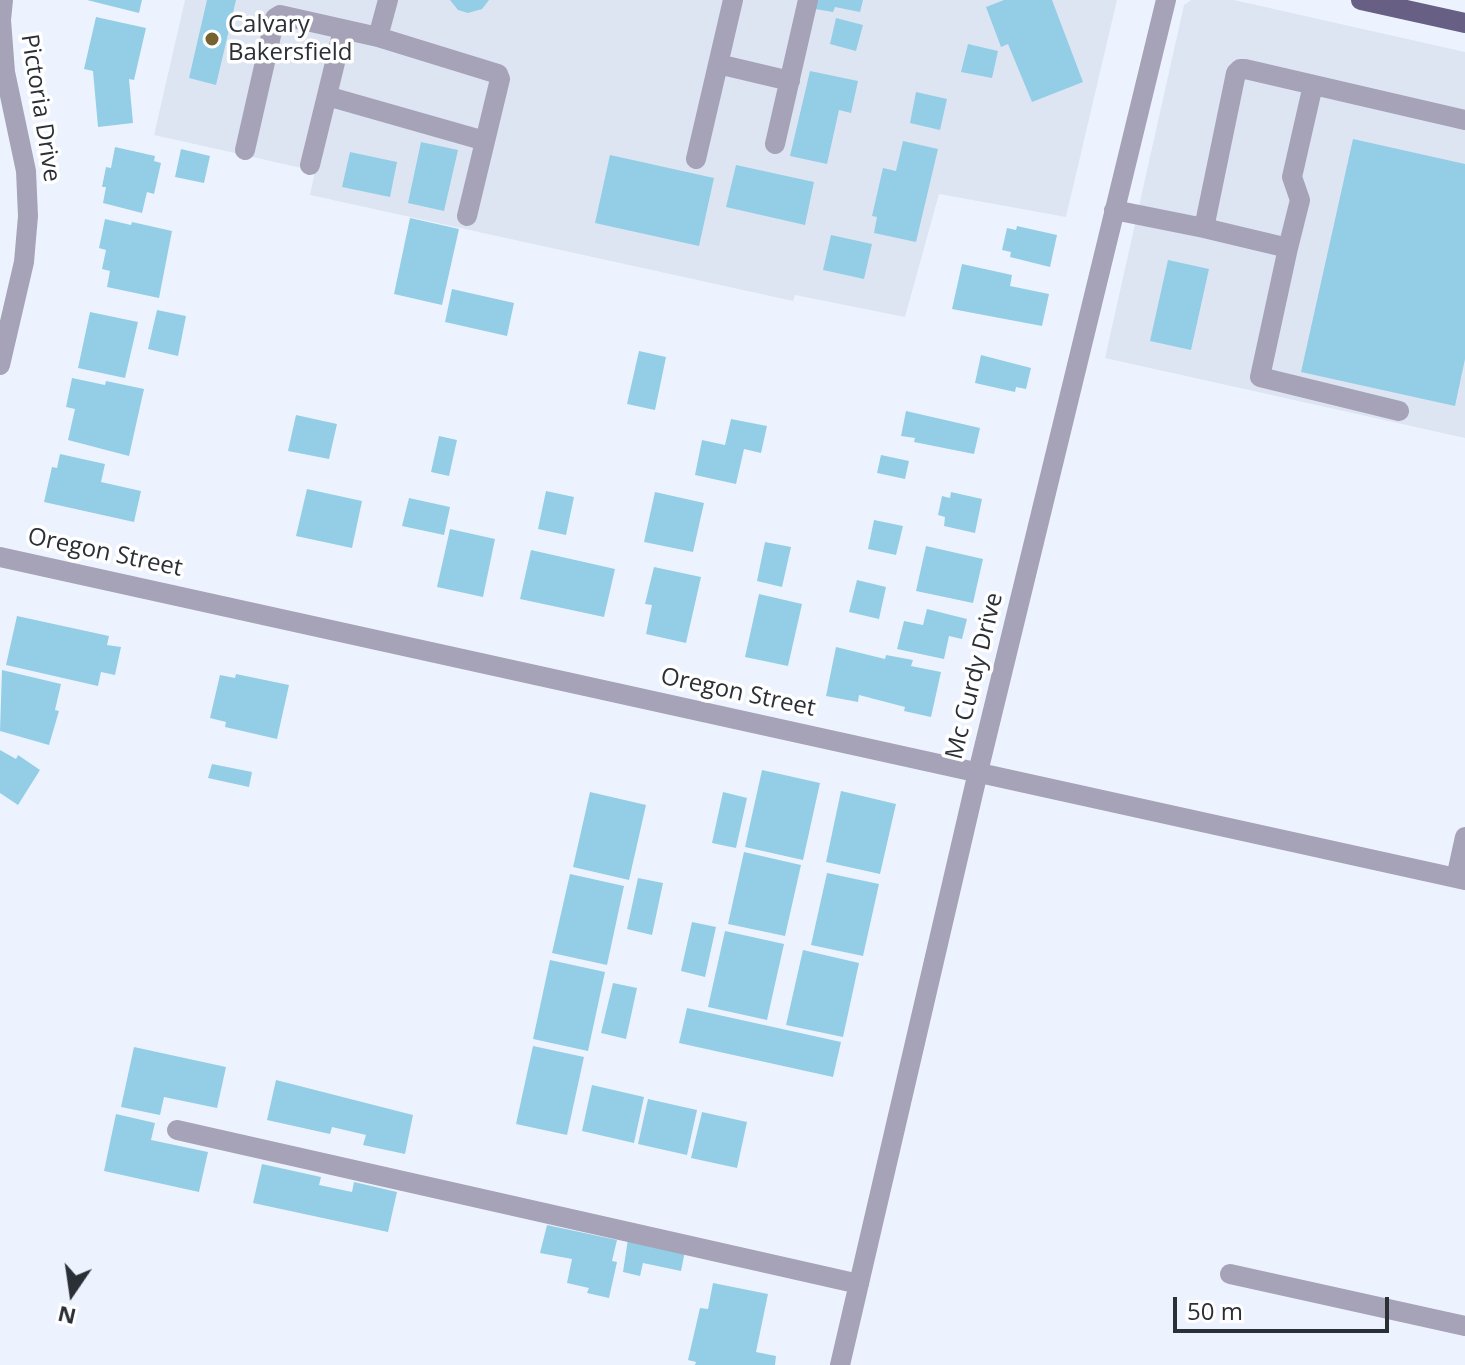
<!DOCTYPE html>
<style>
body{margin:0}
#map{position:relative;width:1465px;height:1365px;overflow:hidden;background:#edf3fe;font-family:"Open Sans",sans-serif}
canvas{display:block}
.north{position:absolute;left:32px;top:1253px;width:80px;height:80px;-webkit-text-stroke:6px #fff;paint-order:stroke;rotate:193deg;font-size:22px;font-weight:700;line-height:32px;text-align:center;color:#2b2f36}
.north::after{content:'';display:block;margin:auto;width:28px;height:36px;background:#2b2f36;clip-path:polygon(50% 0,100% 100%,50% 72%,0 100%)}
.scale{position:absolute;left:1173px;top:1297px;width:216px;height:36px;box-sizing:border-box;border:4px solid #2b2f36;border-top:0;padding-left:10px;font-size:24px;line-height:28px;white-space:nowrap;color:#2b2f36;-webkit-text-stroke:6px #fff;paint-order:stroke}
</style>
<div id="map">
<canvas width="1465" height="1365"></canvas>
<div class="north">N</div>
<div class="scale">50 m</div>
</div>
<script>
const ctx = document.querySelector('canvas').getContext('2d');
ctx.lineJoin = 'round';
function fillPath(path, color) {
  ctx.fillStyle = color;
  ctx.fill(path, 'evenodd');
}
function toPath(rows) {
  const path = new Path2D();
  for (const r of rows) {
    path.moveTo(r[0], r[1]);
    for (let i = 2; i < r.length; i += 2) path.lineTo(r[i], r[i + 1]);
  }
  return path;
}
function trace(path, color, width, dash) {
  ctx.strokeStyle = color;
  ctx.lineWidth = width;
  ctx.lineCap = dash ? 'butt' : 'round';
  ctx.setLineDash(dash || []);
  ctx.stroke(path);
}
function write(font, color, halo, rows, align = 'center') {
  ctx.font = font + ' "Open Sans",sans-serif';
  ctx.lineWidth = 7;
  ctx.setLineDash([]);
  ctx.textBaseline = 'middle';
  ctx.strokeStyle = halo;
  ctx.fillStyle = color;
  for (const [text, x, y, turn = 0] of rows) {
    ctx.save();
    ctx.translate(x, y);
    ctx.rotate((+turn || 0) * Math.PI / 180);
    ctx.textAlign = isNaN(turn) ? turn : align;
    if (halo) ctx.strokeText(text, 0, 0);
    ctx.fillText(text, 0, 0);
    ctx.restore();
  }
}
fillPath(toPath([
 [185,0,1117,0,1066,217,939,194,905,317,795,295,793,301,310,195,315,171,154,135],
 [1191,0,1234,0,1465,52,1465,438,1105,358,1184,5]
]), '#dde5f3');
fillPath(toPath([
 [87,0,142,0,139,13],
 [207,0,236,0,216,85,189,78],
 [450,0,489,0,482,9,468,13,458,10],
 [817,0,863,0,860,12,835,7,833,12,815,9],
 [1004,0,1052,0,1083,82,1032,102,1008,44,1001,47,986,7],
 [96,17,146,28,134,80,129,79,133,123,98,127,93,71,84,69],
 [836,18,863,25,856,51,830,44],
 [968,44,998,51,992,78,961,72],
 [810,71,858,81,851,113,839,110,827,164,790,156],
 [916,92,947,99,940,130,910,123],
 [1353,139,1465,164,1465,359,1455,406,1301,372],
 [903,141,938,149,916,242,874,233,877,217,872,216,883,168,896,171],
 [421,142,458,150,444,211,408,203],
 [115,147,155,156,154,161,161,163,154,194,147,192,142,213,103,203,106,187,102,187,106,167,111,168],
 [181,149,210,156,204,183,175,177],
 [350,152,397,162,390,197,342,187],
 [610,155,714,178,699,246,595,223],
 [736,165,814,182,805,225,726,207],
 [410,218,459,229,442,305,394,294],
 [105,219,131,225,132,222,172,231,159,298,107,287,110,271,102,269,106,250,99,248],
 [1017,226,1057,235,1050,267,1010,257,1011,252,1002,250,1007,228,1016,230],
 [831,235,872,244,864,279,823,270],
 [1168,260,1209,269,1191,350,1150,341],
 [962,264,1012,275,1010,286,1049,294,1042,326,952,309],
 [452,289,514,303,507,336,445,322],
 [157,310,186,316,178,356,148,349],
 [90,312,138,322,125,378,78,368],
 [639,351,666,357,655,410,627,404],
 [981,355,1031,368,1026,389,1016,387,1015,392,975,383],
 [72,378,105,385,106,381,144,389,129,456,68,440,75,409,66,407],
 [906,411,980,428,974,454,914,442,915,438,901,436],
 [296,415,337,424,329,459,288,451],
 [731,419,767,426,761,453,744,449,736,484,695,475,702,440,725,445],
 [439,436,457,440,449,476,431,472],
 [60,454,105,464,101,482,141,491,134,522,44,502,52,467,57,468],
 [881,455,909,461,905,479,877,473],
 [307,489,362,501,352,548,296,536],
 [546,491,574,497,566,535,538,529],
 [655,492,704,503,693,552,644,542],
 [951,492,982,499,975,533,944,526,945,517,938,515,942,496,950,498],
 [409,498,450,507,444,535,402,526],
 [874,520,903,526,896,555,868,549],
 [450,529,495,539,483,597,437,587],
 [765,542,791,547,782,587,757,581],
 [926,546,983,559,973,603,916,591],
 [531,550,615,569,604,617,520,599],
 [654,567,701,577,686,643,646,634,652,605,645,604],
 [857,580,886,587,879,619,849,612],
 [759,594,802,604,788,666,745,657],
 [927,609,967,619,962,639,949,636,944,659,897,649,904,621,923,625],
 [17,616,109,636,107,645,121,647,115,675,101,672,98,686,6,665],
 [836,647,885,659,886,655,913,660,911,666,941,672,931,717,904,711,905,707,859,695,858,702,826,696],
 [2,670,61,684,55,710,59,711,49,745,0,731],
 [236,674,289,685,277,739,225,727,226,722,210,718,220,675,235,678],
 [0,750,16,759,18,755,40,770,18,805,0,793],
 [212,764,252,772,249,787,208,778],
 [762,770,820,783,803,860,745,847],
 [841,791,896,804,880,874,826,862],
 [590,792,646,805,629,880,573,867],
 [723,792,747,798,736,848,712,843],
 [744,852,801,865,785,936,728,924],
 [827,873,879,884,863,956,811,945],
 [570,874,624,886,607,965,552,953],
 [638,878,663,883,652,935,627,929],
 [692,922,716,927,705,977,681,971],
 [725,931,784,944,767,1020,708,1007],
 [803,950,859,963,843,1037,786,1025],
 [550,960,605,972,588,1051,533,1039],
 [613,983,637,988,626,1039,601,1033],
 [687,1008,841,1042,833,1077,679,1043],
 [533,1046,584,1057,567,1135,516,1124],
 [134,1047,226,1067,217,1108,164,1097,160,1115,121,1107],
 [276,1080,413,1115,405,1154,363,1145,366,1135,332,1127,330,1134,267,1120],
 [592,1085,644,1097,634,1143,582,1131],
 [648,1099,697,1110,687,1155,638,1144],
 [702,1112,747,1122,737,1168,691,1158],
 [116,1114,155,1123,151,1140,208,1152,199,1192,104,1171],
 [262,1164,321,1177,319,1185,352,1192,354,1182,397,1192,388,1232,253,1203],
 [547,1225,617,1240,612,1261,617,1262,609,1298,587,1293,589,1288,567,1283,572,1259,540,1253],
 [628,1239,685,1251,681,1271,643,1263,640,1276,623,1272],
 [713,1283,768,1294,756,1352,776,1356,775,1365,695,1365,696,1362,688,1360,700,1308,708,1309]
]), '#93cee6');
trace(toPath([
 [378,37,498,74,500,79,467,216],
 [718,64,790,81],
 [327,96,485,141],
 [775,144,808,0],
 [245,150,275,18,280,15,378,37,388,0],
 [696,159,733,0],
 [310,165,343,30],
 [1114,210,1204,228],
 [1288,248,1300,200,1292,177,1313,85],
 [0,365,24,262,28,216,26,171,5,72,1,20,3,0],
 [1399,411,1260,377,1288,248,1204,228,1236,73,1240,69,1245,69,1465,120],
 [0,557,1465,880],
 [1456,878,1465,837],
 [177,1130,859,1284],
 [1230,1274,1465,1326],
 [840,1365,978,772,1166,0]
]), '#a6a2b8', 20);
trace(toPath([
 [1361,0,1465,23]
]), '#685f85', 20);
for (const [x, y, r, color] of [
 [212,39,8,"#766131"]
]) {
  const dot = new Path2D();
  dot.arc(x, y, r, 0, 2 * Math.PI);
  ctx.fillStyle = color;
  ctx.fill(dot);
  trace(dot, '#fff', 3);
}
write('24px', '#2b2f36', '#fff', [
 ["Calvary",228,25],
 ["Bakersfield",228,53]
], 'left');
write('24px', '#2b2f36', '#fff', [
 ["Pictoria Drive",40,108,81],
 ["Oregon Street",105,553,12],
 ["Mc Curdy Drive",975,676,-76],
 ["Oregon Street",738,693,12]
]);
</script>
